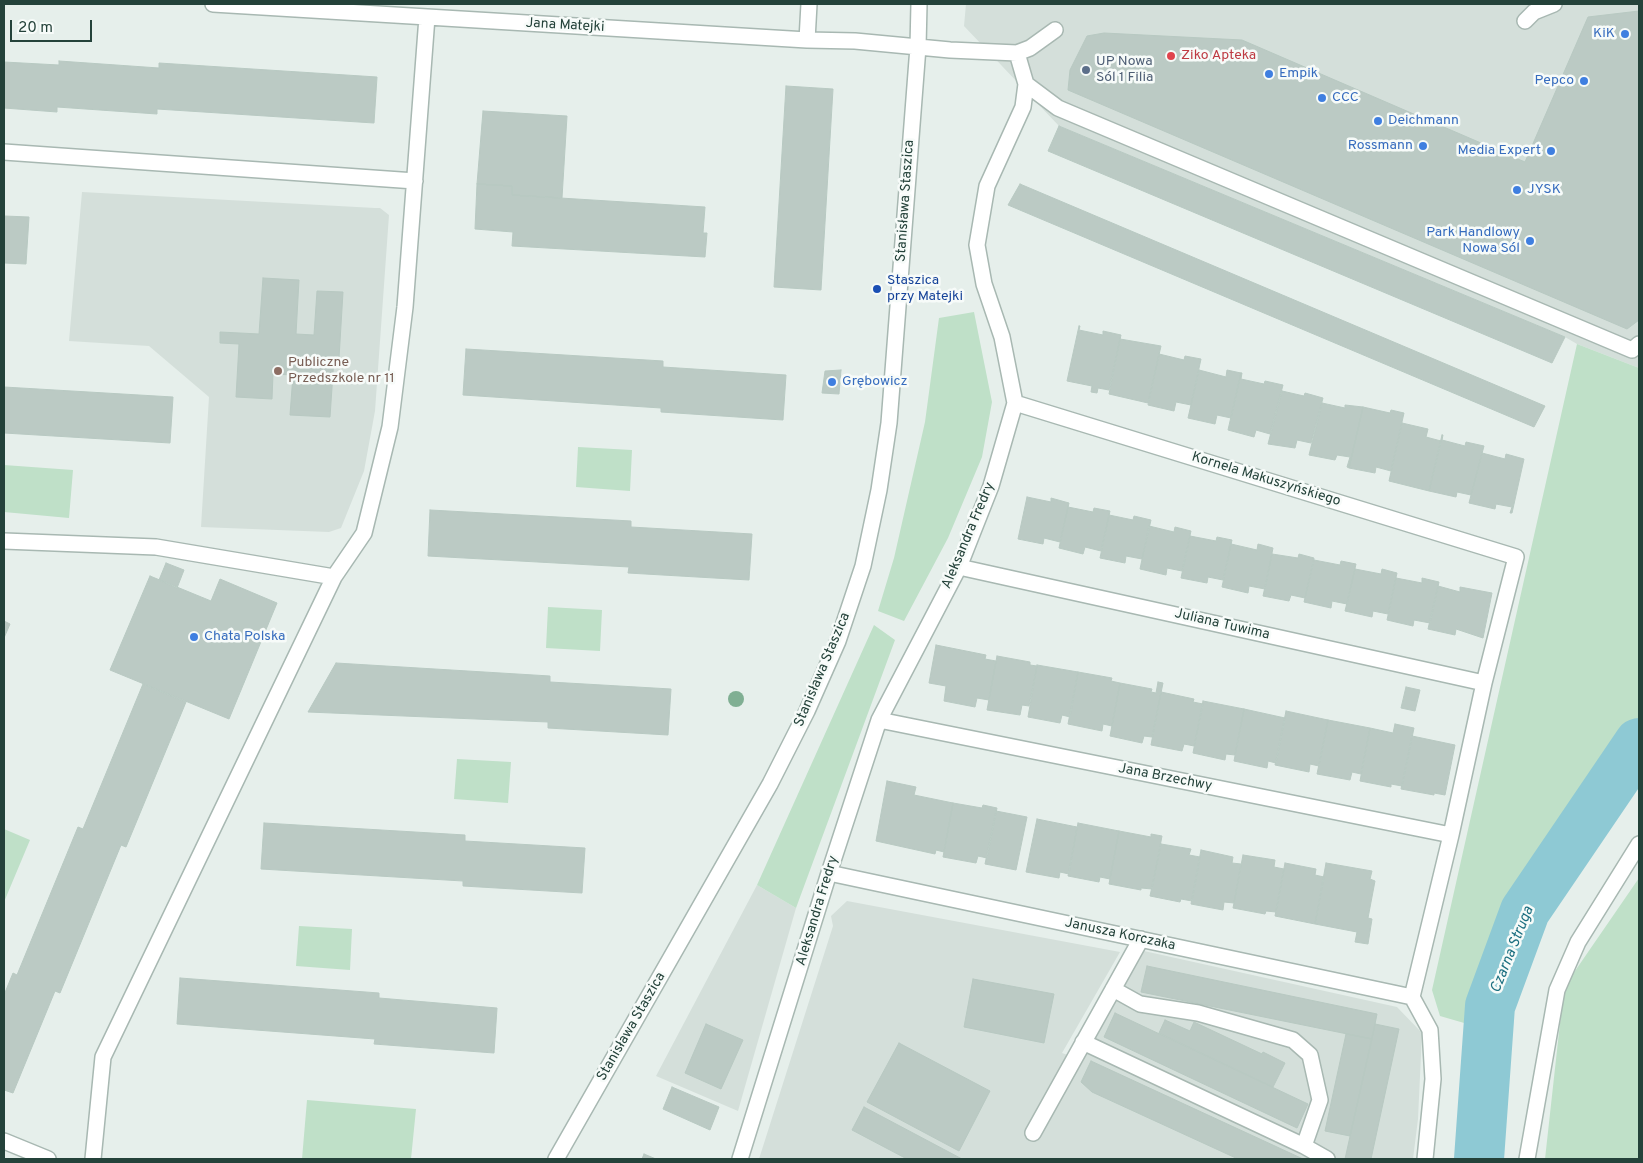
<!DOCTYPE html>
<meta charset="utf-8">
<style>
body{margin:0}
#map{position:relative;width:1643px;height:1163px;overflow:hidden;background:#e6efeb;font-family:Overpass,sans-serif}
canvas{display:block}
.frame{position:absolute;inset:0;border:5px solid #24423a;pointer-events:none}
.scale{position:absolute;left:10px;top:20px;width:82px;height:22px;box-sizing:border-box;border:2px solid #24423a;border-top:0;padding-left:6px;font-size:15px;line-height:18px;white-space:nowrap;color:#24423a;-webkit-text-stroke:4px #f7fbf9;paint-order:stroke}
</style>
<div id="map">
<canvas width="1643" height="1163"></canvas>
<div class="frame"></div>
<div class="scale">20 m</div>
</div>
<script>
const ctx = document.querySelector('canvas').getContext('2d');
ctx.lineJoin = 'round';
function fillPath(path, color) {
  ctx.fillStyle = color;
  ctx.fill(path, 'evenodd');
}
function toPath(rows) {
  const path = new Path2D();
  for (const r of rows) {
    path.moveTo(r[0], r[1]);
    for (let i = 2; i < r.length; i += 2) path.lineTo(r[i], r[i + 1]);
  }
  return path;
}
function trace(path, color, width, dash) {
  ctx.strokeStyle = color;
  ctx.lineWidth = width;
  ctx.lineCap = dash ? 'butt' : 'round';
  ctx.setLineDash(dash || []);
  ctx.stroke(path);
}
function write(font, color, halo, rows, align = 'center') {
  ctx.font = font + ' Overpass,sans-serif';
  ctx.lineWidth = 5;
  ctx.setLineDash([]);
  ctx.textBaseline = 'middle';
  ctx.strokeStyle = halo;
  ctx.fillStyle = color;
  for (const [text, x, y, turn = 0] of rows) {
    ctx.save();
    ctx.translate(x, y);
    ctx.rotate((+turn || 0) * Math.PI / 180);
    ctx.textAlign = isNaN(turn) ? turn : align;
    if (halo) ctx.strokeText(text, 0, 0);
    ctx.fillText(text, 0, 0);
    ctx.restore();
  }
}
fillPath(toPath([
 [966,4,1639,4,1639,368,1577,344,1565,337,1059,126,964,26],
 [82,192,375,208,380,208,389,215,375,411,364,471,341,528,329,532,201,527,209,397,149,346,69,341],
 [757,885,796,908,738,1111,656,1076],
 [847,901,1120,952,1062,1053,1079,1059,1144,951,1397,1007,1422,1033,1418,1119,1413,1159,759,1159,833,926,831,916]
]), '#d4dfda');
fillPath(toPath([
 [974,312,992,402,982,457,948,538,904,621,878,611,894,558,925,422,939,318],
 [1577,344,1639,368,1639,724,1514,906,1471,1025,1440,1016,1432,990],
 [578,447,632,450,630,491,576,487],
 [4,465,73,470,69,518,4,512],
 [548,607,602,610,600,651,546,648],
 [874,625,895,640,796,908,757,885],
 [457,759,511,762,508,803,454,799],
 [4,829,30,840,4,902],
 [1639,878,1639,1159,1545,1159,1564,987],
 [299,926,352,929,350,970,296,966],
 [307,1100,416,1109,411,1159,302,1159]
]), '#bfe0c8');
trace(toPath([
 [1479,1159,1490,1006,1525,911,1639,743]
]), '#8ec9d4', 50);
const building = toPath([
 [1639,11,1639,320,1627,329,1068,90,1070,70,1087,36,1104,33,1242,40,1525,162,1588,17,1639,11],
 [59,61,159,68,159,63,377,77,374,123,157,109,157,114,57,107,57,112,4,108,4,62,59,65,59,61],
 [786,86,833,89,821,290,774,287,786,86],
 [483,111,567,116,562,198,512,195,512,186,477,184,483,111],
 [1059,126,1565,337,1552,363,1048,151,1059,126],
 [477,184,512,186,512,195,705,207,703,233,707,233,705,257,512,246,513,232,475,229,477,184],
 [1020,184,1545,406,1534,427,1008,205,1020,184],
 [4,216,29,217,26,264,4,263,4,216],
 [263,278,299,280,296,334,314,335,317,291,343,292,339,358,334,358,330,417,290,415,293,375,273,374,272,399,236,397,239,344,220,343,220,332,259,334,263,278],
 [1079,326,1080,326,1079,330,1103,335,1103,331,1121,335,1109,390,1098,388,1097,393,1091,392,1092,386,1067,381,1079,326],
 [1120,339,1161,346,1148,403,1109,394,1120,339],
 [466,349,663,361,663,367,786,375,783,420,661,412,661,408,463,395,466,349],
 [1159,354,1184,360,1185,356,1201,359,1191,405,1176,402,1174,411,1148,405,1159,354],
 [841,370,839,394,822,393,825,371,841,370],
 [1199,370,1226,377,1227,370,1241,373,1231,418,1217,415,1215,424,1188,418,1199,370],
 [1241,373,1242,373,1241,379,1264,384,1265,381,1283,385,1270,434,1256,430,1254,437,1228,430,1241,373],
 [4,387,173,397,170,443,4,433,4,387],
 [1282,391,1304,396,1305,393,1323,398,1311,443,1297,440,1295,448,1268,444,1282,391],
 [1322,403,1345,408,1345,405,1363,407,1349,468,1347,467,1350,457,1337,455,1335,460,1309,455,1322,403],
 [1363,407,1390,413,1391,410,1404,413,1391,471,1376,467,1375,473,1349,468,1363,407],
 [1402,423,1428,429,1426,437,1441,441,1429,491,1389,481,1402,423],
 [1442,435,1443,435,1442,440,1465,446,1466,442,1484,446,1471,495,1457,492,1456,497,1429,491,1442,435],
 [1482,453,1505,459,1506,454,1524,459,1512,513,1510,513,1512,507,1496,504,1495,509,1469,503,1482,453],
 [1027,497,1051,502,1051,498,1069,503,1060,542,1044,538,1043,544,1018,539,1027,497],
 [1068,507,1093,512,1094,508,1110,511,1101,551,1085,547,1083,554,1059,548,1068,507],
 [430,510,631,521,631,527,752,534,749,580,628,573,629,567,428,556,430,510],
 [1109,515,1133,520,1134,516,1151,520,1142,559,1126,556,1125,563,1100,558,1109,515],
 [1149,526,1174,532,1175,527,1191,531,1182,571,1167,568,1166,575,1140,569,1149,526],
 [1190,536,1216,541,1217,537,1232,540,1223,580,1208,577,1207,583,1181,578,1190,536],
 [1231,544,1257,550,1258,544,1273,548,1265,589,1249,586,1248,593,1222,587,1231,544],
 [1272,554,1298,558,1299,554,1314,558,1305,598,1291,595,1289,601,1263,596,1272,554],
 [1314,560,1340,565,1341,561,1356,564,1347,604,1332,601,1331,608,1304,602,1314,560],
 [166,563,184,570,177,588,159,580,166,563],
 [1355,569,1381,574,1382,569,1397,573,1388,614,1373,611,1372,617,1345,611,1355,569],
 [150,576,211,601,220,579,277,603,229,719,110,670,150,576],
 [1396,578,1422,583,1422,578,1439,582,1430,623,1414,620,1413,626,1387,620,1396,578],
 [1438,586,1460,592,1460,587,1492,593,1483,638,1456,629,1455,635,1428,629,1438,586],
 [4,621,10,624,4,638,4,621],
 [936,645,986,655,985,659,996,661,989,700,977,698,975,707,944,701,946,686,929,683,936,645],
 [997,656,1030,662,1030,665,1037,666,1029,706,1022,705,1020,715,987,710,997,656],
 [336,663,550,676,550,682,671,689,668,735,548,728,548,722,308,712,336,663],
 [1037,665,1078,672,1070,717,1062,715,1060,723,1028,717,1037,665],
 [1078,672,1112,678,1111,681,1120,683,1112,726,1103,724,1102,731,1068,724,1078,672],
 [1158,682,1163,683,1152,737,1144,736,1142,743,1110,736,1120,683,1152,689,1151,692,1156,693,1158,682],
 [143,684,186,702,126,847,121,845,60,993,55,991,13,1093,4,1090,4,995,13,973,17,975,78,827,83,829,143,684],
 [1406,687,1420,690,1415,711,1401,708,1406,687],
 [1161,692,1194,699,1193,702,1203,704,1194,746,1184,744,1182,751,1151,745,1161,692],
 [1203,701,1244,709,1235,755,1226,754,1225,760,1193,753,1203,701],
 [1244,709,1285,718,1276,763,1268,761,1267,768,1234,761,1244,709],
 [1286,711,1328,720,1319,766,1310,764,1309,772,1275,765,1286,711],
 [1328,720,1370,728,1361,774,1352,772,1350,780,1317,774,1328,720],
 [1395,724,1414,728,1402,786,1391,784,1391,787,1360,781,1370,728,1393,733,1395,724],
 [1412,736,1455,745,1445,795,1434,793,1434,795,1401,789,1412,736],
 [887,781,916,787,914,795,953,803,944,852,936,850,935,854,876,841,887,781],
 [953,803,982,808,983,805,997,808,987,858,978,856,976,863,943,857,953,803],
 [996,811,1027,817,1016,870,985,864,996,811],
 [1037,819,1077,827,1069,874,1060,872,1059,878,1026,872,1037,819],
 [264,823,465,835,465,841,585,848,582,893,463,886,463,881,261,869,264,823],
 [1078,823,1119,831,1110,879,1100,877,1099,882,1068,876,1078,823],
 [1119,831,1151,837,1151,834,1162,836,1152,889,1141,888,1141,890,1109,884,1119,831],
 [1161,844,1191,849,1189,855,1200,857,1192,901,1181,899,1180,902,1150,896,1161,844],
 [1201,850,1233,857,1232,863,1241,864,1234,903,1224,902,1223,910,1191,904,1201,850],
 [1243,855,1275,860,1274,867,1284,869,1276,912,1266,911,1265,914,1233,908,1243,855],
 [1285,863,1316,869,1315,875,1324,877,1315,924,1275,916,1285,863],
 [1326,863,1372,871,1370,879,1375,881,1368,918,1372,919,1368,944,1355,942,1357,932,1315,924,1326,863],
 [1147,966,1377,1014,1372,1039,1141,992,1147,966],
 [180,978,379,993,379,998,497,1008,494,1053,374,1044,375,1039,177,1024,180,978],
 [973,979,1054,994,1044,1043,964,1027,973,979],
 [1115,1013,1308,1104,1297,1128,1104,1037,1115,1013],
 [1165,1020,1190,1031,1194,1022,1262,1054,1263,1052,1285,1063,1273,1087,1159,1033,1165,1020],
 [706,1024,743,1040,721,1089,685,1073,706,1024],
 [1375,1024,1399,1029,1371,1159,1345,1159,1375,1024],
 [1346,1034,1372,1039,1350,1136,1325,1131,1346,1034],
 [899,1043,990,1091,959,1151,867,1102,899,1043],
 [1091,1061,1303,1159,1238,1159,1092,1092,1081,1082,1091,1061],
 [672,1087,719,1107,710,1130,663,1109,672,1087],
 [864,1107,962,1159,907,1159,852,1130,864,1107],
 [644,1154,656,1159,642,1159,644,1154]
]);
fillPath(building, '#bbcac4');
trace(building, '#b8c9c2', 1);
const minor = toPath([
 [213,4,807,40,855,41,950,50,1017,53,1026,84,1023,107,987,186,977,245,984,284,1002,337,1015,403,991,486,959,567,879,720,829,873,740,1159],
 [1525,21,1534,12,1554,4],
 [807,40,809,4],
 [1017,53,1030,48,1055,30],
 [1026,84,1058,108,1632,350,1639,344],
 [4,152,415,181],
 [1015,403,1516,557,1484,683,1451,835,1412,997,1430,1030,1433,1079,1425,1159],
 [4,541,156,547,334,577],
 [959,567,1484,683],
 [879,720,1451,835],
 [829,873,1412,997],
 [1113,989,1140,1004,1198,1013,1293,1040,1310,1055,1320,1100,1304,1146],
 [1083,1042,1304,1146,1327,1159],
 [1033,1133,1141,939],
 [4,1141,48,1159],
 [93,1159,103,1057,334,577,364,533,390,427,405,307,427,17],
 [556,1159,770,784,807,711,838,641,863,566,879,490,889,423,918,47,919,4],
 [1527,1159,1557,990,1578,942,1639,844]
]);
trace(minor, '#a8b8b2', 18);
trace(minor, '#fff', 15);
ctx.fillStyle = '#80af93';
for (const [x, y] of [
 [736,699]
]) {
  ctx.beginPath();
  ctx.arc(x, y, 8, 0, 2 * Math.PI);
  ctx.fill();
}
for (const [x, y, r, color] of [
 [1625,34,5,"#3f7fe0"],
 [1171,56,5,"#e0444e"],
 [1086,70,5,"#5c6f8a"],
 [1269,74,5,"#3f7fe0"],
 [1584,81,5,"#3f7fe0"],
 [1322,98,5,"#3f7fe0"],
 [1378,121,5,"#3f7fe0"],
 [1423,146,5,"#3f7fe0"],
 [1551,151,5,"#3f7fe0"],
 [1517,190,5,"#3f7fe0"],
 [1530,241,5,"#3f7fe0"],
 [877,289,5,"#1a4fb4"],
 [278,371,5,"#8d6e63"],
 [832,382,5,"#3f7fe0"],
 [194,637,5,"#3f7fe0"]
]) {
  const dot = new Path2D();
  dot.arc(x, y, r, 0, 2 * Math.PI);
  ctx.fillStyle = color;
  ctx.fill(dot);
  trace(dot, '#f7fbf9', 2);
}
write('14px', '#24423a', '#f7fbf9', [
 ["Jana Matejki",565,26,3],
 ["Stanisława Staszica",906,201,-86],
 ["Kornela Makuszyńskiego",1266,480,17],
 ["Aleksandra Fredry",969,536,-67],
 ["Juliana Tuwima",1222,625,13],
 ["Stanisława Staszica",823,670,-67],
 ["Jana Brzechwy",1165,778,11],
 ["Aleksandra Fredry",818,911,-73],
 ["Janusza Korczaka",1120,935,12],
 ["Stanisława Staszica",632,1027,-60]
]);
write('14px', '#366cbe', '#f7fbf9', [
 ["KiK",1615,34,"right"],
 ["Empik",1279,74],
 ["Pepco",1574,81,"right"],
 ["CCC",1332,98],
 ["Deichmann",1388,121],
 ["Rossmann",1413,146,"right"],
 ["Media Expert",1541,151,"right"],
 ["JYSK",1527,190],
 ["Park Handlowy",1520,233,"right"],
 ["Nowa Sól",1520,249,"right"],
 ["Grębowicz",842,382],
 ["Chata Polska",204,637]
], 'left');
write('14px', '#be3a42', '#f7fbf9', [
 ["Ziko Apteka",1181,56]
], 'left');
write('14px', '#4e5e75', '#f7fbf9', [
 ["UP Nowa",1096,62],
 ["Sól 1 Filia",1096,78]
], 'left');
write('14px', '#164399', '#f7fbf9', [
 ["Staszica",887,281],
 ["przy Matejki",887,297]
], 'left');
write('14px', '#785e54', '#f7fbf9', [
 ["Publiczne",288,363],
 ["Przedszkole nr 11",288,379]
], 'left');
write('italic 15px', '#1c6f80', '#f7fbf9', [
 ["Czarna Struga",1513,950,-68]
]);
</script>
